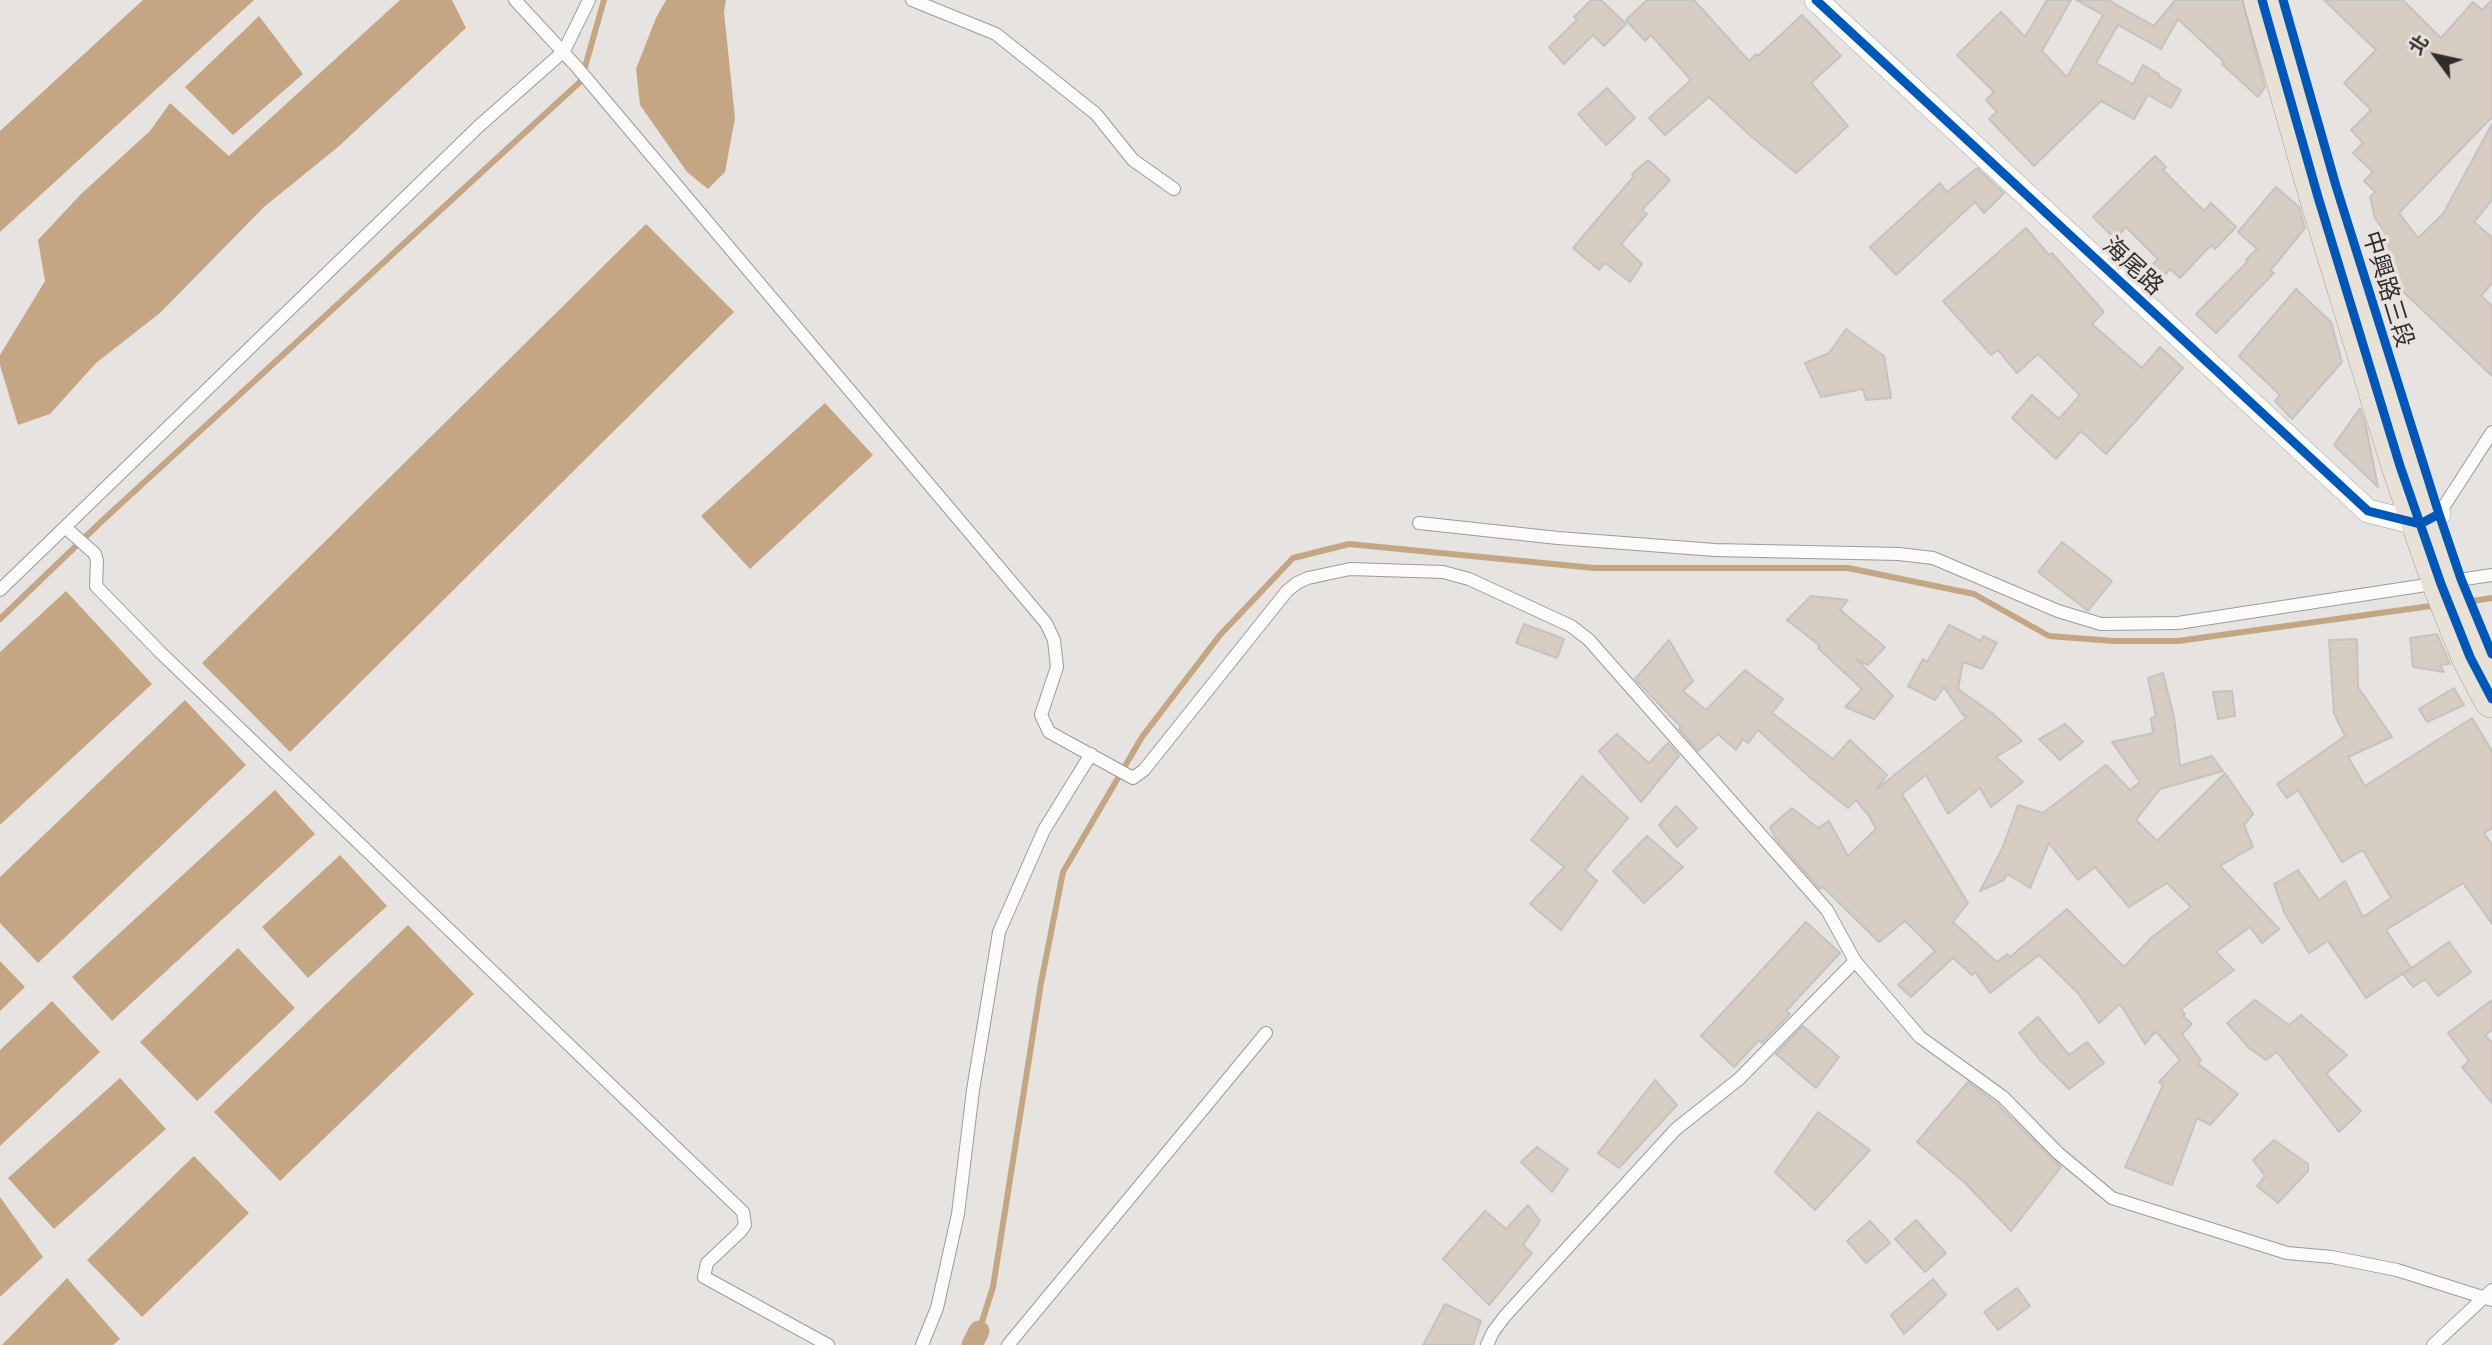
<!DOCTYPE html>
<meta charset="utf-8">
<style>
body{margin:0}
#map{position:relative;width:2492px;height:1345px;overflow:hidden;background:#e6e3e1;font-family:Lato,"Noto Sans TC",sans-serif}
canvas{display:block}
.north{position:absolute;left:2401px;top:21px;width:70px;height:70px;-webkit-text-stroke:5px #e8e3df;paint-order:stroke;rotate:303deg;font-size:19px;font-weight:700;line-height:28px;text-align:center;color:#302e2d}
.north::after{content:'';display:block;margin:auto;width:24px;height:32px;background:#302e2d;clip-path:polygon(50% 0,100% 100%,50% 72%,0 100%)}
</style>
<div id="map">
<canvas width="2492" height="1345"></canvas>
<div class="north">北</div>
</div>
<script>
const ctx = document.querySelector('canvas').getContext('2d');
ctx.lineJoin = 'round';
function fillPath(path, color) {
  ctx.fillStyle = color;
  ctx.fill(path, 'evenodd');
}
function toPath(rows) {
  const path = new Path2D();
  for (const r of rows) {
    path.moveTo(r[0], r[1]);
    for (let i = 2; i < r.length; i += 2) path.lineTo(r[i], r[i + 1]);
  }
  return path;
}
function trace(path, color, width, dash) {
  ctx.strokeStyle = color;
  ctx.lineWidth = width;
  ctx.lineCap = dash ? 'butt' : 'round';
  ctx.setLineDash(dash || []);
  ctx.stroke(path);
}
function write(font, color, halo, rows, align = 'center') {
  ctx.font = font + ' Lato,"Noto Sans TC",sans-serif';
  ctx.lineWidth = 7;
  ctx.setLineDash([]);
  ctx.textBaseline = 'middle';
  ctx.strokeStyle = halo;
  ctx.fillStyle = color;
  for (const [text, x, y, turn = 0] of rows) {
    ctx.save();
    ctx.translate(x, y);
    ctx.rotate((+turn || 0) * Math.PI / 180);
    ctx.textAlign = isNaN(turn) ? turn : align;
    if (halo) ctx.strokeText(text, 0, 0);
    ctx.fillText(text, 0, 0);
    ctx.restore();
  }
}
fillPath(toPath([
 [143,0,254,0,0,232,0,131],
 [400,0,452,0,466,28,338,147,264,207,160,313,96,363,50,414,18,425,0,365,0,355,45,281,38,240,81,194,150,131,170,103,229,156],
 [666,0,726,0,724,12,735,118,725,172,708,189,687,172,640,105,636,69,656,18],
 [259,16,303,74,233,135,185,87],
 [646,224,734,312,290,752,202,663],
 [825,403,873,455,750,569,701,516],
 [66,591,152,684,0,825,0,652],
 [185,700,246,765,38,963,0,923,0,877],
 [275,790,315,834,112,1021,72,977],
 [340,855,387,906,308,978,262,927],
 [408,925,474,994,280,1181,214,1112],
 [238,948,295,1008,197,1101,140,1042],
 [0,961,25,987,0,1011],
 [52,1001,100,1052,0,1146,0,1050],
 [120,1078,166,1129,54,1229,8,1178],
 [194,1156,249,1213,142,1317,87,1260],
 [0,1197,43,1257,0,1297],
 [67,1278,120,1339,113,1345,2,1345]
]), '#c4a685');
trace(toPath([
 [2459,603,2492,598],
 [0,619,102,521,581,81,604,0],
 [979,1331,993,1287,1041,983,1063,872,1142,737,1220,635,1293,558,1349,544,1594,568,1848,568,1974,594,2049,636,2114,641,2178,641,2438,605]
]), '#c4a685', 6);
trace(toPath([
 [972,1345,979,1331]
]), '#c4a685', 21);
const building = toPath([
 [1591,0,1601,0,1626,24,1604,46,1593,35,1564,64,1549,47,1577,20,1574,17,1591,0],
 [1647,0,1694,0,1749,61,1756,54,1758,56,1802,15,1841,56,1811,83,1848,126,1796,173,1752,137,1709,97,1665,135,1649,118,1691,80,1651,35,1645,41,1626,20,1647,0],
 [2047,0,2071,0,2042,51,2067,77,2103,15,2076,0,2108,0,2154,26,2175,0,2242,0,2265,87,2258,97,2222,64,2224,62,2178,19,2161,49,2118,25,2096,63,2133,84,2143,65,2159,74,2158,76,2181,90,2171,108,2148,95,2134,119,2101,101,2034,166,1989,119,1997,112,1986,100,1994,92,1957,55,2001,12,2025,37,2047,0],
 [2324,0,2403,0,2441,38,2473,2,2482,10,2492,0,2492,117,2399,213,2418,238,2443,214,2492,124,2492,200,2474,222,2492,237,2492,283,2481,296,2492,306,2492,376,2394,283,2396,281,2375,235,2383,230,2375,218,2370,197,2375,192,2364,181,2373,172,2353,153,2363,143,2351,130,2371,110,2344,83,2376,50,2324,0],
 [1607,88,1635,118,1606,145,1578,114,1607,88],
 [2155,156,2166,167,2163,170,2204,211,2211,203,2236,227,2215,249,2211,245,2180,278,2170,269,2154,286,2142,275,2158,259,2126,227,2115,239,2093,217,2155,156],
 [1648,160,1670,180,1642,210,1647,214,1621,244,1642,264,1630,282,1605,263,1599,270,1573,248,1634,176,1632,174,1648,160],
 [1977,168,2004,193,1984,213,1975,202,1896,275,1870,247,1940,183,1947,192,1977,168],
 [2276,187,2299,207,2305,228,2270,271,2274,273,2216,333,2196,314,2248,261,2246,260,2257,249,2238,232,2276,187],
 [2026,228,2049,255,2052,253,2104,312,2092,324,2142,368,2160,347,2183,368,2106,454,2081,431,2056,459,2012,418,2032,395,2059,419,2080,395,2038,354,2017,373,1998,350,1991,355,1943,301,2026,228],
 [2296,289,2331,322,2342,362,2292,419,2275,401,2280,395,2239,356,2296,289],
 [1846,329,1884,356,1891,398,1866,400,1863,389,1821,397,1805,363,1829,353,1846,329],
 [2360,408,2365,422,2378,487,2334,445,2360,408],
 [2062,542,2112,581,2088,611,2038,572,2062,542],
 [1811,596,1848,600,1840,610,1885,647,1868,665,1856,659,1893,696,1874,719,1845,707,1862,689,1818,648,1820,646,1787,620,1811,596],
 [1524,624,1564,639,1557,658,1516,643,1524,624],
 [1949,625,1981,641,1983,636,1997,643,1982,669,1963,662,1958,689,1992,713,2022,741,1996,757,2023,782,1991,807,1980,788,1948,814,1926,775,1902,794,1968,903,1953,922,1997,962,2007,954,2010,957,2067,909,2124,967,2151,938,2191,907,2167,883,2129,907,2095,867,2078,880,2049,843,2030,888,2007,874,2004,880,1980,891,2002,849,2018,805,2043,813,2106,765,2130,790,2140,782,2112,742,2153,733,2151,718,2156,717,2148,678,2163,673,2174,717,2180,766,2212,756,2223,771,2160,789,2136,820,2157,841,2225,773,2253,814,2244,825,2253,847,2220,866,2279,929,2262,943,2250,927,2216,952,2234,970,2181,1009,2185,1014,2183,1016,2192,1024,2182,1034,2201,1060,2198,1064,2238,1094,2210,1125,2197,1118,2172,1185,2125,1167,2163,1085,2159,1082,2180,1060,2159,1035,2155,1032,2145,1044,2120,1004,2099,1023,2078,993,2039,955,1990,993,1975,972,1972,975,1953,958,1911,997,1898,985,1935,951,1905,921,1879,942,1823,887,1820,889,1776,839,1770,827,1792,808,1818,828,1829,821,1848,856,1876,829,1869,816,1856,800,1848,808,1813,780,1758,730,1748,743,1743,739,1736,750,1718,734,1698,751,1679,729,1681,727,1635,679,1669,640,1693,681,1683,691,1706,710,1745,670,1783,699,1772,713,1833,759,1850,740,1887,775,1877,789,1967,717,1963,715,1944,687,1935,700,1908,686,1923,659,1927,662,1949,625],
 [2437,634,2450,664,2440,665,2444,672,2413,667,2410,638,2437,634],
 [2357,639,2358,687,2392,737,2348,757,2365,786,2472,718,2492,751,2492,828,2484,833,2492,845,2492,924,2463,883,2386,930,2411,968,2366,998,2328,941,2309,953,2285,914,2274,884,2298,870,2319,900,2345,881,2363,917,2391,898,2363,850,2342,862,2298,790,2287,798,2277,784,2345,736,2334,713,2329,640,2357,639],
 [2454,688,2464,705,2427,722,2419,709,2454,688],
 [2232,691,2235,716,2218,719,2213,692,2232,691],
 [2065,724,2083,742,2060,760,2039,739,2065,724],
 [1617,734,1649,763,1668,743,1679,756,1641,802,1599,751,1617,734],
 [1582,776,1628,818,1585,870,1597,881,1561,930,1530,904,1564,867,1531,840,1582,776],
 [1676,806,1697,828,1677,847,1659,825,1676,806],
 [1647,836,1683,867,1644,903,1613,871,1647,836],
 [1806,922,1840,953,1786,1011,1790,1014,1762,1043,1759,1040,1734,1067,1701,1036,1806,922],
 [2449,942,2471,972,2438,996,2425,979,2413,987,2403,974,2449,942],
 [2255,1000,2289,1025,2301,1015,2347,1055,2326,1074,2361,1111,2339,1132,2277,1052,2266,1060,2249,1048,2227,1023,2255,1000],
 [2492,1000,2492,1030,2485,1035,2492,1043,2492,1103,2462,1067,2469,1061,2448,1033,2492,1000],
 [2038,1017,2069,1055,2087,1042,2104,1063,2069,1089,2039,1059,2019,1033,2038,1017],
 [1803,1026,1839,1057,1816,1088,1776,1054,1803,1026],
 [1655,1080,1677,1105,1619,1168,1598,1153,1655,1080],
 [1968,1082,1997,1104,2061,1167,2011,1231,1965,1183,1917,1142,1968,1082],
 [1818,1112,1870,1150,1815,1210,1775,1172,1818,1112],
 [2274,1140,2308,1164,2308,1171,2278,1203,2257,1186,2265,1176,2253,1160,2274,1140],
 [1537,1147,1568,1169,1552,1192,1521,1162,1537,1147],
 [1528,1205,1540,1221,1523,1245,1532,1253,1489,1305,1443,1259,1485,1211,1506,1229,1528,1205],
 [1916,1220,1946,1253,1925,1272,1895,1239,1916,1220],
 [1870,1221,1890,1243,1866,1263,1847,1241,1870,1221],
 [1933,1279,1946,1295,1904,1334,1891,1315,1933,1279],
 [2017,1288,2030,1306,1998,1330,1984,1312,2017,1288],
 [1445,1304,1481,1321,1473,1345,1423,1345,1445,1304]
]);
fillPath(building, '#d6ccc2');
trace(building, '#c4c3c1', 2);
const lane = toPath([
 [515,0,576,66,1046,623,1054,640,1057,667,1041,715,1049,732,1133,778,1144,770,1287,591,1297,583,1308,578,1350,569,1443,572,1469,579,1571,626,1589,640,1827,910,1855,961],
 [912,0,996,34,1096,114,1133,160,1174,189],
 [2439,514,2492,432],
 [1419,523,1558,538,1715,550,1899,554,1933,558,2058,611,2101,624,2178,623,2492,575],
 [65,527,95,554,97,561,96,586,160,652,743,1212,745,1225,740,1232,707,1263,704,1277,828,1345],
 [0,590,479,126,564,51,589,0],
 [922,1345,937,1308,958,1214,973,1090,999,932,1044,830,1091,754],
 [1008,1345,1266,1033],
 [1487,1345,1493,1332,1505,1316,1676,1129,1739,1079,1855,961,1920,1037,2003,1097,2058,1153,2112,1198,2287,1253,2332,1257,2397,1270,2492,1300],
 [2433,1345,2492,1290]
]);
const street = toPath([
 [1816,0,2368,511,2420,524,2439,514]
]);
const primary = toPath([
 [2262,0,2318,197,2400,466,2441,584,2470,657,2492,699]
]);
trace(lane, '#9d9b9a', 14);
trace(street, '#9d9b9a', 24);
trace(primary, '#aa9e8b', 38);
trace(lane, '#fbfbfa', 12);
trace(street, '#fbfbfa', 23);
trace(primary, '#e8e1d8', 37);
trace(toPath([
 [1816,0,2368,511,2420,524,2439,514],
 [2262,0,2318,197,2400,466,2441,584,2470,657,2492,699],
 [2283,0,2336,186,2439,514,2461,579,2492,654]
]), '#0057b8', 9);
write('24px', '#302e2d', '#e8e3df', [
 ["海尾路",2133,266,43],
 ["中興路三段",2388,289,73]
]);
</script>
